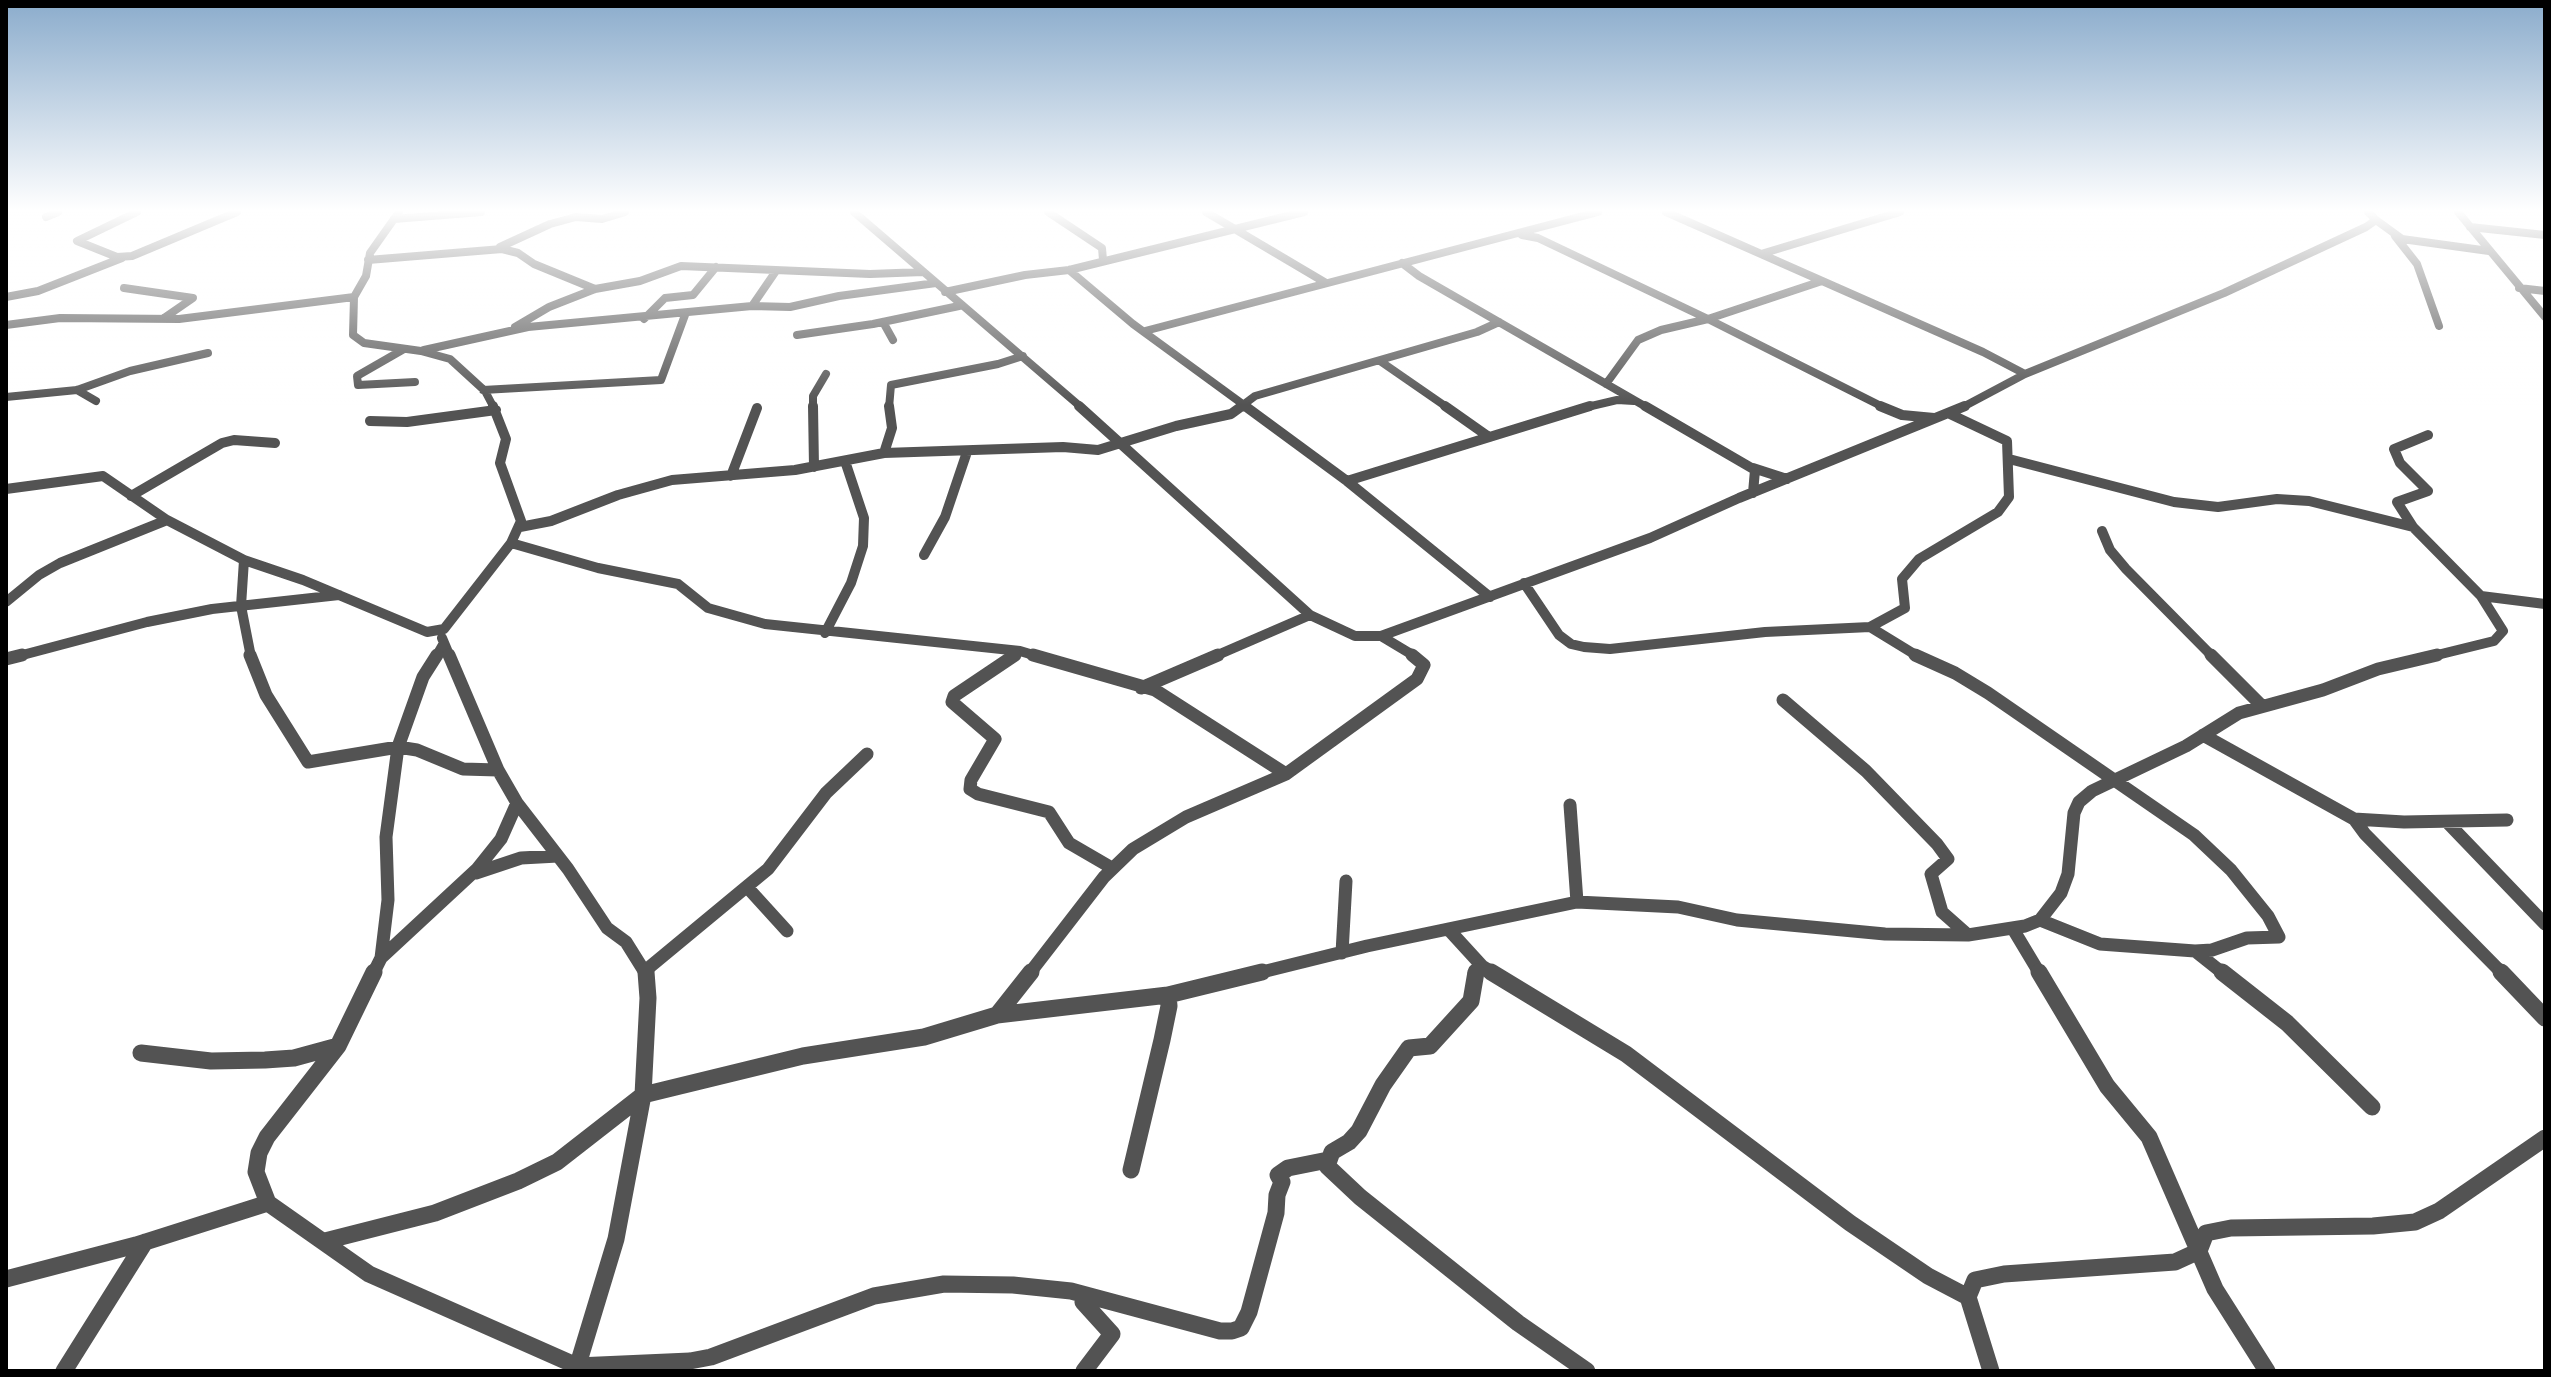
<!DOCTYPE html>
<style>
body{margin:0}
#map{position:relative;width:2551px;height:1377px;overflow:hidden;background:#fff;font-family:Inter,sans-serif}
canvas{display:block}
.frame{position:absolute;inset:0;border:8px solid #000;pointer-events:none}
</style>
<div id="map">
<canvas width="2551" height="1377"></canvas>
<div class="frame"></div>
</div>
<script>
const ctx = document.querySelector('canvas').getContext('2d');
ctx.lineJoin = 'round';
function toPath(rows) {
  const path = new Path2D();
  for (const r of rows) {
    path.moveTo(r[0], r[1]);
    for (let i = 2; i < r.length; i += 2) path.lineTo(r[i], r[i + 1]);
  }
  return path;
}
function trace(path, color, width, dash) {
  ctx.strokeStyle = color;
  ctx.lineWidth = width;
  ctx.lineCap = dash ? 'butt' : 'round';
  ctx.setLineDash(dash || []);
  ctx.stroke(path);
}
trace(toPath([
 [137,212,77,241,117,257,132,256,237,212],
 [399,212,370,253,366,276,354,297,353,335,364,343,421,351,450,359,485,391,494,408],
 [854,212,1082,408],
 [1048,212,1102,248,1103,260],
 [1206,212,1326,283],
 [1666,212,1983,352,2025,374],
 [2458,212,2545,317],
 [46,217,58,212],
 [394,219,481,212],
 [2376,220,2402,239,2489,251],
 [2470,227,2545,235],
 [1522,235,1538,238,1708,319,1661,330,1638,340,1606,384],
 [2395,236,2417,264,2439,326],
 [500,247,550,224,576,217,602,219,625,212],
 [1761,254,1900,212],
 [368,260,502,249,518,253,534,264,595,289],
 [1402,263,1419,276,1648,408],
 [1069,270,1133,324,1248,408],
 [124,288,193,298,164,318],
 [2519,288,2545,291],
 [945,292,1025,275,1069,270,1304,212],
 [6,297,38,291,122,258],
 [752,306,776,271],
 [644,319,665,298,693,295,716,267],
 [1708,319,1885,408],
 [1708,319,1822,281],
 [883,322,893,340],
 [6,325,60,318,179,319,354,297],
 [515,327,549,307,595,289,640,281,681,266,870,274,923,272],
 [1145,331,1598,212],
 [797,335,873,324,959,306],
 [404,349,357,376,358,385,415,382],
 [424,350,528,327,752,306,790,307,839,296,936,283],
 [1380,361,1448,408],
 [77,390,96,401],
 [483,390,661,380,685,315],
 [6,397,77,390,130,371,208,353],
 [813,408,813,396,826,374],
 [889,408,891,385,998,364,1023,356],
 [1239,408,1255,396,1477,332,1499,322],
 [1583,408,1617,400,1634,401],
 [1961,408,2025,374,2224,293,2366,227,2376,220,2368,212]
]), '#535353', 8);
trace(toPath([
 [813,406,814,467],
 [1079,406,1310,615,1355,636,1381,636,1650,538,1739,498,1965,406],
 [1245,406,1347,481,1490,597],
 [1445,406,1489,437],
 [1645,406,1755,470,1753,493],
 [1880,406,1902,415,1934,418],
 [370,421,407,422,496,410],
 [884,453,892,428,889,406],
 [2009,459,2174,502,2218,507,2277,499,2309,501,2413,527,2481,596,2503,631,2494,641,2429,657],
 [1753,468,1787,479],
 [731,476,757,408],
 [1347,481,1590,406],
 [6,489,103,476,167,520,244,560,303,580,427,632,444,629,511,543,521,521,500,463,506,439,493,406],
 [131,496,222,443,234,440,275,443],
 [520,527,551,521,618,495,672,480,795,470,884,453,1063,447,1098,450,1176,426,1231,414,1242,406],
 [2413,527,2397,502,2428,491,2400,463,2394,449,2428,435],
 [2102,531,2110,550,2126,569,2213,657],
 [511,543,598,568,678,584,708,608,765,624,1020,651,1040,657],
 [924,555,945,517,967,452],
 [244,560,241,606,251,657],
 [1524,583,1559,635,1571,644,1584,647,1610,649,1765,632,1870,627,1905,608,1902,579,1919,559,1998,512,2009,497,2007,441,1950,414],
 [2481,596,2545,604],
 [6,602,39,575,60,563,167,520],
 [1870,627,1919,657],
 [825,633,851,583,863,546,864,518,845,461],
 [1381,636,1416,657],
 [442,638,450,657],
 [15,657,147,622,212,609,339,595],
 [436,657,444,643],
 [1012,657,1020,651],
 [1213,657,1310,615]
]), '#535353', 10);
trace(toPath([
 [250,655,266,695,308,762,398,747,417,750,463,769,498,770],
 [449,655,498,770,517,803,568,869,607,928,626,942,646,974],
 [1015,655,954,696,952,702,995,739,971,780,970,789,978,794,1049,812,1069,843,1112,868],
 [1033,655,1155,690,1286,774],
 [1915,655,1955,673,1988,693,2194,835,2231,870,2268,916,2279,937,2247,938,2212,950,2195,951,2100,944,2040,920],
 [2211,655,2261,705],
 [6,659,22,655],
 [1141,688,1218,655],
 [1783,700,1866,771,1937,844,1948,859,1931,874,1942,912,1968,935],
 [2203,735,2354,819,2365,834,2503,974],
 [1570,805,1577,902],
 [2354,819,2404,822,2507,820],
 [2447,822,2545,924],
 [476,873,521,858,558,856],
 [747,887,787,931],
 [2013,929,2040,974],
 [1450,931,1482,966,1495,974],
 [2195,951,2224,974],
 [1342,953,1346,881],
 [381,958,477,869,501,839,517,803],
 [646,970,768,869,826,793,867,754],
 [373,974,381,958,388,900,386,837,398,747,423,677,437,655],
 [1029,974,1104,877,1133,849,1186,817,1286,774,1417,679,1424,665,1412,655],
 [1254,974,1367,946,1577,902,1678,907,1737,920,1885,934,1968,935,2025,926,2040,920,2061,893,2068,874,2074,813,2079,802,2092,791,2186,746,2239,713,2323,690,2378,669,2437,655],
 [1474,974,1482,966]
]), '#535353', 13);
trace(toPath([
 [374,972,338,1046,267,1137,259,1153,256,1172,268,1203,369,1274,577,1366,690,1361,711,1357,874,1296,944,1284,1013,1285,1071,1291,1220,1331,1232,1331,1241,1328,1249,1312,1276,1213,1277,1195,1282,1182,1278,1175,1288,1168,1328,1160],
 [1476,972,1471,1001,1430,1046,1409,1048,1383,1085,1359,1131,1349,1142,1332,1152,1327,1166,1360,1197,1518,1323,1587,1371],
 [1491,972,1626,1054,1850,1223,1928,1276,1968,1297,1991,1371],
 [2039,972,2107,1086,2149,1137,2215,1289,2267,1371],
 [2222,972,2287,1023,2372,1107],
 [2501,972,2545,1018],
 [997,1015,1168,995,1262,972],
 [141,1053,211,1061,265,1060,294,1058,338,1046],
 [1131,1170,1162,1040,1169,1006,1168,995],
 [325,1241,435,1213,518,1181,557,1162,643,1095,803,1056,924,1037,997,1015,1031,972],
 [6,1279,136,1245,268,1203],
 [1968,1297,1975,1280,2004,1274,2175,1262,2199,1251,2206,1233,2231,1228,2373,1226,2415,1222,2439,1211,2545,1138],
 [64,1371,145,1242],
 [576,1371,616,1239,643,1095,648,998,646,972],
 [1084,1371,1112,1334,1083,1302,1085,1295]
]), '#535353', 17);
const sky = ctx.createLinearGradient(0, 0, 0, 405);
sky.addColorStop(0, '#8baccc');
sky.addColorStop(0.52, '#fff');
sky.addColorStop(1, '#ffffff00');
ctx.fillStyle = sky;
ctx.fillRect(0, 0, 2551, 405);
</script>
